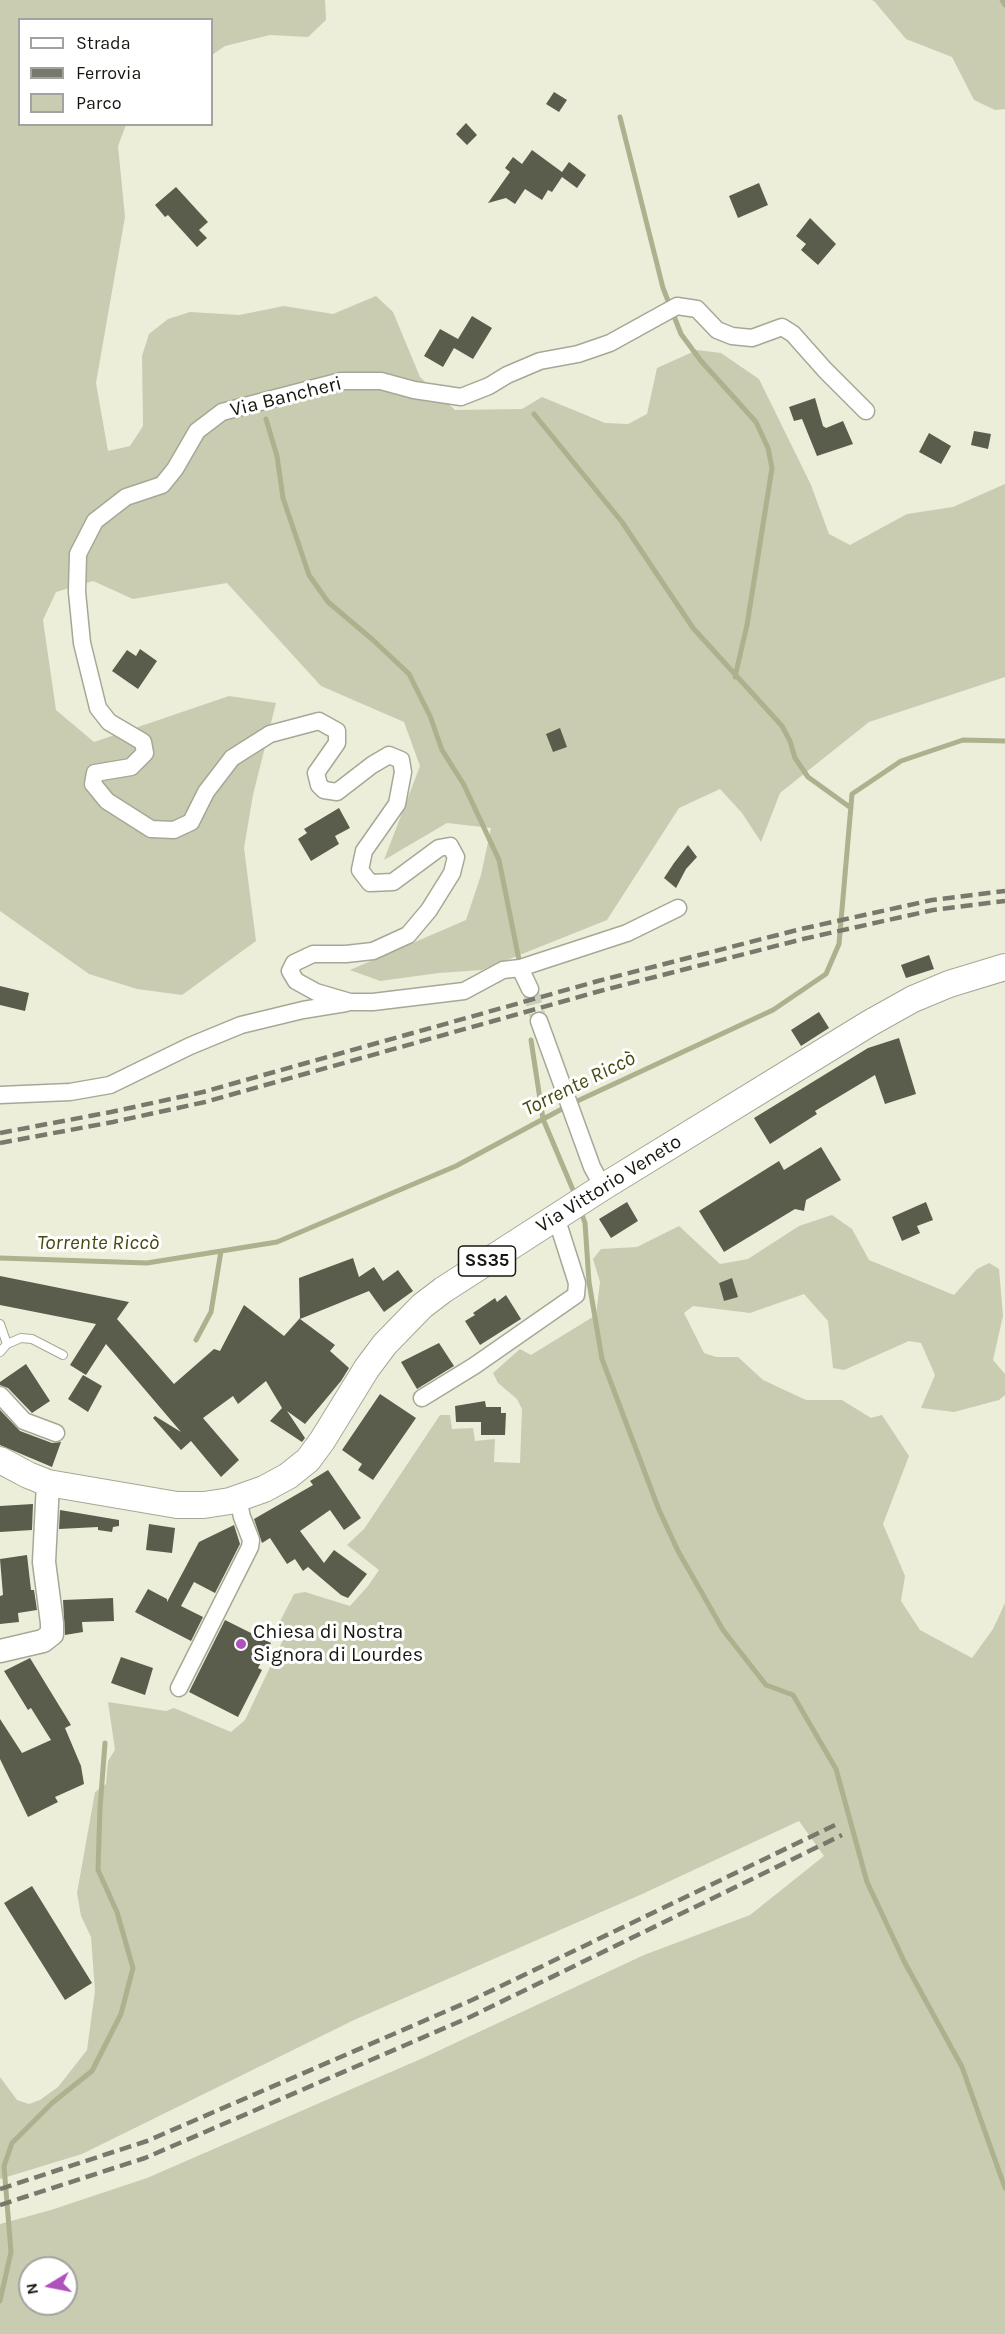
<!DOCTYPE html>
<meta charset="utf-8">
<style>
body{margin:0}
#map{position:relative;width:1005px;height:2334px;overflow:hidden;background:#eceeda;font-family:Karla,sans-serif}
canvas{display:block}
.legend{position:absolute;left:18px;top:18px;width:195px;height:108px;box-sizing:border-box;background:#fff;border:2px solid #a2a29f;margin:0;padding:8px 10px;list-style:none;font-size:18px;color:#161710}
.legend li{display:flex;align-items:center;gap:12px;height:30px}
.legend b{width:30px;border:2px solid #a2a29f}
.north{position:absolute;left:18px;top:2256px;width:60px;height:60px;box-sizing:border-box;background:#fff;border:2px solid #a2a29f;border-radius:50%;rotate:260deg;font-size:16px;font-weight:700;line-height:24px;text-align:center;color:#161710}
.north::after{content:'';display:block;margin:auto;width:21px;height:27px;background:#ae52bc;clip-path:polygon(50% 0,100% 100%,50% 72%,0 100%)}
</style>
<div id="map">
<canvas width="1005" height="2334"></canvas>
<ul class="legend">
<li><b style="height:8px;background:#fff"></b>Strada</li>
<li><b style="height:8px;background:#77796c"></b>Ferrovia</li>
<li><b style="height:16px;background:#c9ccb1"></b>Parco</li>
</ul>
<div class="north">N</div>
</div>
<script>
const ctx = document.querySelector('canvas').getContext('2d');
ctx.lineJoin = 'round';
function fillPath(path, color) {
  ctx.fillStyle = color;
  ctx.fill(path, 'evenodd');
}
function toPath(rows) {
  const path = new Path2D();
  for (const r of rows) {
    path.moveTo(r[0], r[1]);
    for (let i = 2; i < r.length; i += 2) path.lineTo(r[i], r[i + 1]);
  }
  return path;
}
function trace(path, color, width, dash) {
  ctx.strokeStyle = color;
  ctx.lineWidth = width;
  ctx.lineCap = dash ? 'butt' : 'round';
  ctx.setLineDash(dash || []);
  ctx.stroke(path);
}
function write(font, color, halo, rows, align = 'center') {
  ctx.font = font + ' Karla,sans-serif';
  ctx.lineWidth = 6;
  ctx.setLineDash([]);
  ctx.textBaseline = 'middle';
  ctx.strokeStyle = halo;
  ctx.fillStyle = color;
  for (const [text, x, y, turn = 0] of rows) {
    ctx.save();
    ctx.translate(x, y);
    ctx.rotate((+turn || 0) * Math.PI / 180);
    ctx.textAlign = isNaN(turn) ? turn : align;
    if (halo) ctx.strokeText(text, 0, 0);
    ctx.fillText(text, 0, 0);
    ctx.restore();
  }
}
fillPath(toPath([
 [0,0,325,0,326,20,308,37,270,35,225,46,212,55,212,20,20,20,20,124,126,125,118,146,125,217,96,383,108,451,130,446,143,426,142,356,149,334,168,319,190,312,239,315,284,306,333,314,376,296,393,312,420,377,455,410,522,409,542,397,605,423,628,424,647,414,657,368,697,350,721,353,759,379,811,485,829,534,850,545,907,514,953,507,1005,484,1005,677,869,722,780,793,761,842,742,813,720,789,679,808,607,920,482,970,439,973,380,981,350,970,466,920,481,875,491,828,447,823,384,860,420,766,404,722,321,686,227,583,133,599,93,581,56,592,43,620,56,710,94,742,229,696,276,703,253,795,244,848,256,941,182,995,137,989,89,974,0,911],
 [871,0,1005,0,1005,109,995,110,974,100,952,57,906,39,874,1],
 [832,1215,852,1229,869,1260,954,1295,977,1269,989,1263,999,1269,1003,1316,993,1360,1005,1374,1005,1395,999,1400,954,1412,921,1408,935,1375,921,1343,909,1341,844,1370,833,1368,828,1321,804,1294,750,1313,693,1306,684,1313,704,1353,716,1357,738,1357,763,1380,806,1400,842,1400,871,1418,882,1415,909,1456,883,1524,905,1576,901,1601,920,1630,972,1658,993,1629,1005,1603,1005,2334,0,2334,0,2224,51,2210,147,2178,423,2058,644,1955,750,1915,824,1856,799,1821,640,1895,354,2020,82,2154,0,2179,0,2077,17,2100,29,2104,40,2100,58,2087,87,2050,95,1991,91,1937,81,1916,77,1893,95,1792,106,1784,108,1761,115,1750,108,1702,166,1711,174,1708,231,1732,245,1720,283,1640,274,1633,294,1594,305,1592,350,1606,368,1586,379,1570,347,1545,364,1529,440,1415,450,1415,452,1429,473,1428,475,1441,495,1439,494,1462,520,1463,522,1409,517,1399,498,1383,493,1373,520,1349,531,1355,596,1315,600,1282,593,1259,601,1249,637,1247,679,1226,720,1264,748,1259,799,1226],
 [30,2268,66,2268,66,2304,30,2304]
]), '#c9ccb1');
trace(toPath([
 [1002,0,1005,5],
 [620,117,663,288,681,334,701,361,756,422,768,448,772,468,747,625,735,677],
 [534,414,622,522,693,628,782,726,790,741,795,758,808,777,851,808],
 [266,419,277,456,283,498,309,575,328,602,373,640,409,674,430,716,442,750,464,785,499,860,519,960],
 [531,1040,543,1119,576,1197],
 [580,1209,585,1223,589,1282,602,1359,659,1510,678,1551,723,1630,766,1685,793,1695,836,1769,867,1882,905,1963,962,2067,1005,2188],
 [0,1258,147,1263,277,1242,456,1166,573,1103,773,1010,826,974,839,944,852,794,901,761,963,740,1005,741],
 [196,1340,211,1312,221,1251],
 [0,2301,11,2252,4,2166,12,2143,52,2103,92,2071,121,2014,133,1968,117,1912,98,1870,100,1808,105,1743]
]), '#adb18e', 5);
fillPath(toPath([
 [554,92,567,100,559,112,546,104],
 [466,123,477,135,467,145,456,134],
 [532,150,562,172,569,162,586,175,577,188,562,177,552,192,548,190,542,200,525,189,515,204,506,198,488,203,510,172,505,168,513,157,522,164],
 [759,183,768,205,738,218,729,196],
 [176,187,208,222,199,230,207,238,197,247,168,215,165,217,155,205],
 [810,218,836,244,818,265,801,250,806,244,796,236],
 [472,316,492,328,473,359,454,348,443,367,424,356,440,329,458,339],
 [815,398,823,426,826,428,843,421,853,444,817,456,802,419,794,421,789,407],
 [974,431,991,434,988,449,971,445],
 [929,433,951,446,941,464,919,452],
 [140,649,157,661,138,689,112,671,127,650,136,656],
 [560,728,567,747,553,752,546,734],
 [339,808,350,828,335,836,339,844,311,861,298,839,307,833,304,829],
 [688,845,697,857,686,869,676,888,664,878,674,863],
 [929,955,934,969,906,978,901,965],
 [0,986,29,993,25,1011,0,1005],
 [819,1012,829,1028,801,1046,791,1030],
 [899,1038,916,1094,885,1104,875,1075,815,1111,817,1114,770,1144,754,1118,868,1048],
 [821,1147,841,1180,806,1200,804,1211,795,1209,724,1252,699,1211,779,1161,784,1170],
 [627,1202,638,1221,611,1238,599,1219],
 [926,1202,933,1220,917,1226,920,1233,902,1241,892,1217],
 [353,1258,359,1277,374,1267,383,1281,398,1270,413,1291,384,1312,369,1291,300,1319,335,1345,330,1351,349,1368,341,1381,305,1424,287,1411,305,1438,302,1442,270,1421,282,1408,266,1381,238,1404,233,1396,203,1418,239,1460,221,1477,191,1441,181,1450,153,1418,155,1416,181,1432,106,1344,86,1375,70,1365,96,1324,0,1305,0,1276,129,1302,117,1319,174,1384,214,1349,220,1351,244,1305,284,1336,300,1318,299,1278],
 [732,1278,738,1297,724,1301,719,1283],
 [506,1295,521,1319,480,1345,465,1321,475,1315,473,1313,495,1298,497,1302],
 [439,1343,454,1366,417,1389,401,1362],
 [26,1364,50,1401,32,1413,8,1388,0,1385,0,1382],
 [83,1375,102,1386,88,1412,68,1399],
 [380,1394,416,1418,373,1480,358,1470,362,1464,342,1450],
 [485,1401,486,1407,501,1407,501,1413,506,1413,505,1435,481,1435,481,1422,456,1422,455,1406],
 [0,1410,20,1431,52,1443,61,1442,52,1467,0,1445],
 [328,1470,361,1518,344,1530,330,1510,300,1531,324,1563,334,1550,367,1574,348,1598,341,1595,308,1567,303,1571,295,1559,287,1564,270,1538,262,1543,254,1519,313,1485,310,1481],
 [33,1504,32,1530,0,1532,0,1506],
 [60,1510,119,1520,119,1526,113,1527,112,1532,98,1530,98,1527,59,1529],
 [149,1524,175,1528,172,1553,146,1550],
 [234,1525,240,1544,215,1593,194,1582,181,1606,203,1617,191,1641,135,1612,148,1589,167,1599,167,1602,199,1542],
 [27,1555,31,1590,34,1590,37,1610,18,1613,19,1622,0,1624,0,1596,3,1595,0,1559],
 [113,1598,114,1621,82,1622,83,1632,65,1635,63,1600],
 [225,1620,271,1643,258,1668,262,1670,238,1717,189,1692],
 [121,1657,153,1668,145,1695,111,1683],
 [30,1658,71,1725,65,1728,81,1766,84,1784,55,1797,58,1802,28,1817,0,1759,0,1719,22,1753,51,1740,31,1708,28,1710,4,1671],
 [32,1886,92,1983,65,2000,4,1903]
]), '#5b5d4c');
trace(toPath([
 [530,989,539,1021]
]), '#cccebc', 16, [16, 8]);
const lane = toPath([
 [0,1324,7,1344],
 [0,1352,7,1344,21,1338,32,1339,63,1355]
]);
const street = toPath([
 [520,968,627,933,678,908],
 [530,989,520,968,503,970,464,991,373,1002,350,1002,316,992,296,981,290,971,294,963,313,954,346,954,373,951,408,935,429,910,452,873,456,857,450,846,439,848,393,882,370,883,360,870,364,851,397,804,403,772,401,760,389,755,372,765,337,792,324,790,319,785,316,773,337,743,337,731,319,721,270,734,232,758,206,792,191,822,174,830,151,829,107,801,93,784,95,773,131,767,145,753,143,742,109,722,98,708,82,643,77,592,78,554,95,521,126,497,162,485,175,469,197,431,222,412,341,381,381,381,414,390,461,397,489,386,507,375,540,361,578,354,610,343,677,306,697,309,717,330,732,336,752,338,782,327,793,334,825,370,866,411],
 [539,1021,592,1167,603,1187],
 [0,1095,70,1092,110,1085,190,1046,241,1025,303,1010,346,1003],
 [0,1395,24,1421,56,1433],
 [422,1398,474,1366,576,1295,577,1283,556,1217],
 [179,1688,250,1547,251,1540,242,1517,238,1499]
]);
const secondary = toPath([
 [0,1651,43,1641,52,1634,52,1623,44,1562,48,1483]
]);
const primary = toPath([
 [0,1460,28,1475,48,1483,177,1505,204,1505,230,1501,264,1489,288,1476,308,1460,322,1441,367,1368,385,1344,422,1306,443,1290,603,1187,870,1023,913,999,949,984,1005,967]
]);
trace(lane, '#a6a895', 10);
trace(street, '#a6a895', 19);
trace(secondary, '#a6a895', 25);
trace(primary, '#a6a895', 28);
trace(lane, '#fff', 8);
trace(street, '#fff', 16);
trace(secondary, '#fff', 22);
trace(primary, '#fff', 26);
trace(toPath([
 [0,1133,111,1112,203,1092,598,981,801,929,932,900,1005,891],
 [0,1143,113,1122,205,1102,600,991,803,939,933,910,1005,901],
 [0,2189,147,2141,472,2000,835,1825],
 [0,2205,145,2158,470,2017,842,1835]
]), '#77796c', 4.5, [12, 6]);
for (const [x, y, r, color] of [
 [241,1644,6,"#ae52bc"]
]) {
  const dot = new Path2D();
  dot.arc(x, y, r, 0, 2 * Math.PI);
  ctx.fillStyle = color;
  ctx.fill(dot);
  trace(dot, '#fff', 2);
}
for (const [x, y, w] of [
 [487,1261,57]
]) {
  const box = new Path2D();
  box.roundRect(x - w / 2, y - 15, w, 30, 4.5);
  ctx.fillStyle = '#fff';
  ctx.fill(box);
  trace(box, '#161710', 1.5);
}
write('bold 18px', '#161710', null, [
 ["SS35",487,1261]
]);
write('20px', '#161710', '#fff', [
 ["Via Bancheri",286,397,-14],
 ["Via Vittorio Veneto",609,1184,-32]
]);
write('20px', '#161710', '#fff', [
 ["Chiesa di Nostra",253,1632],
 ["Signora di Lourdes",253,1655]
], 'left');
write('italic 21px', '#474a0e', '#fff', [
 ["Torrente Riccò",579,1084,-26],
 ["Torrente Riccò",98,1243]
]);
</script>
